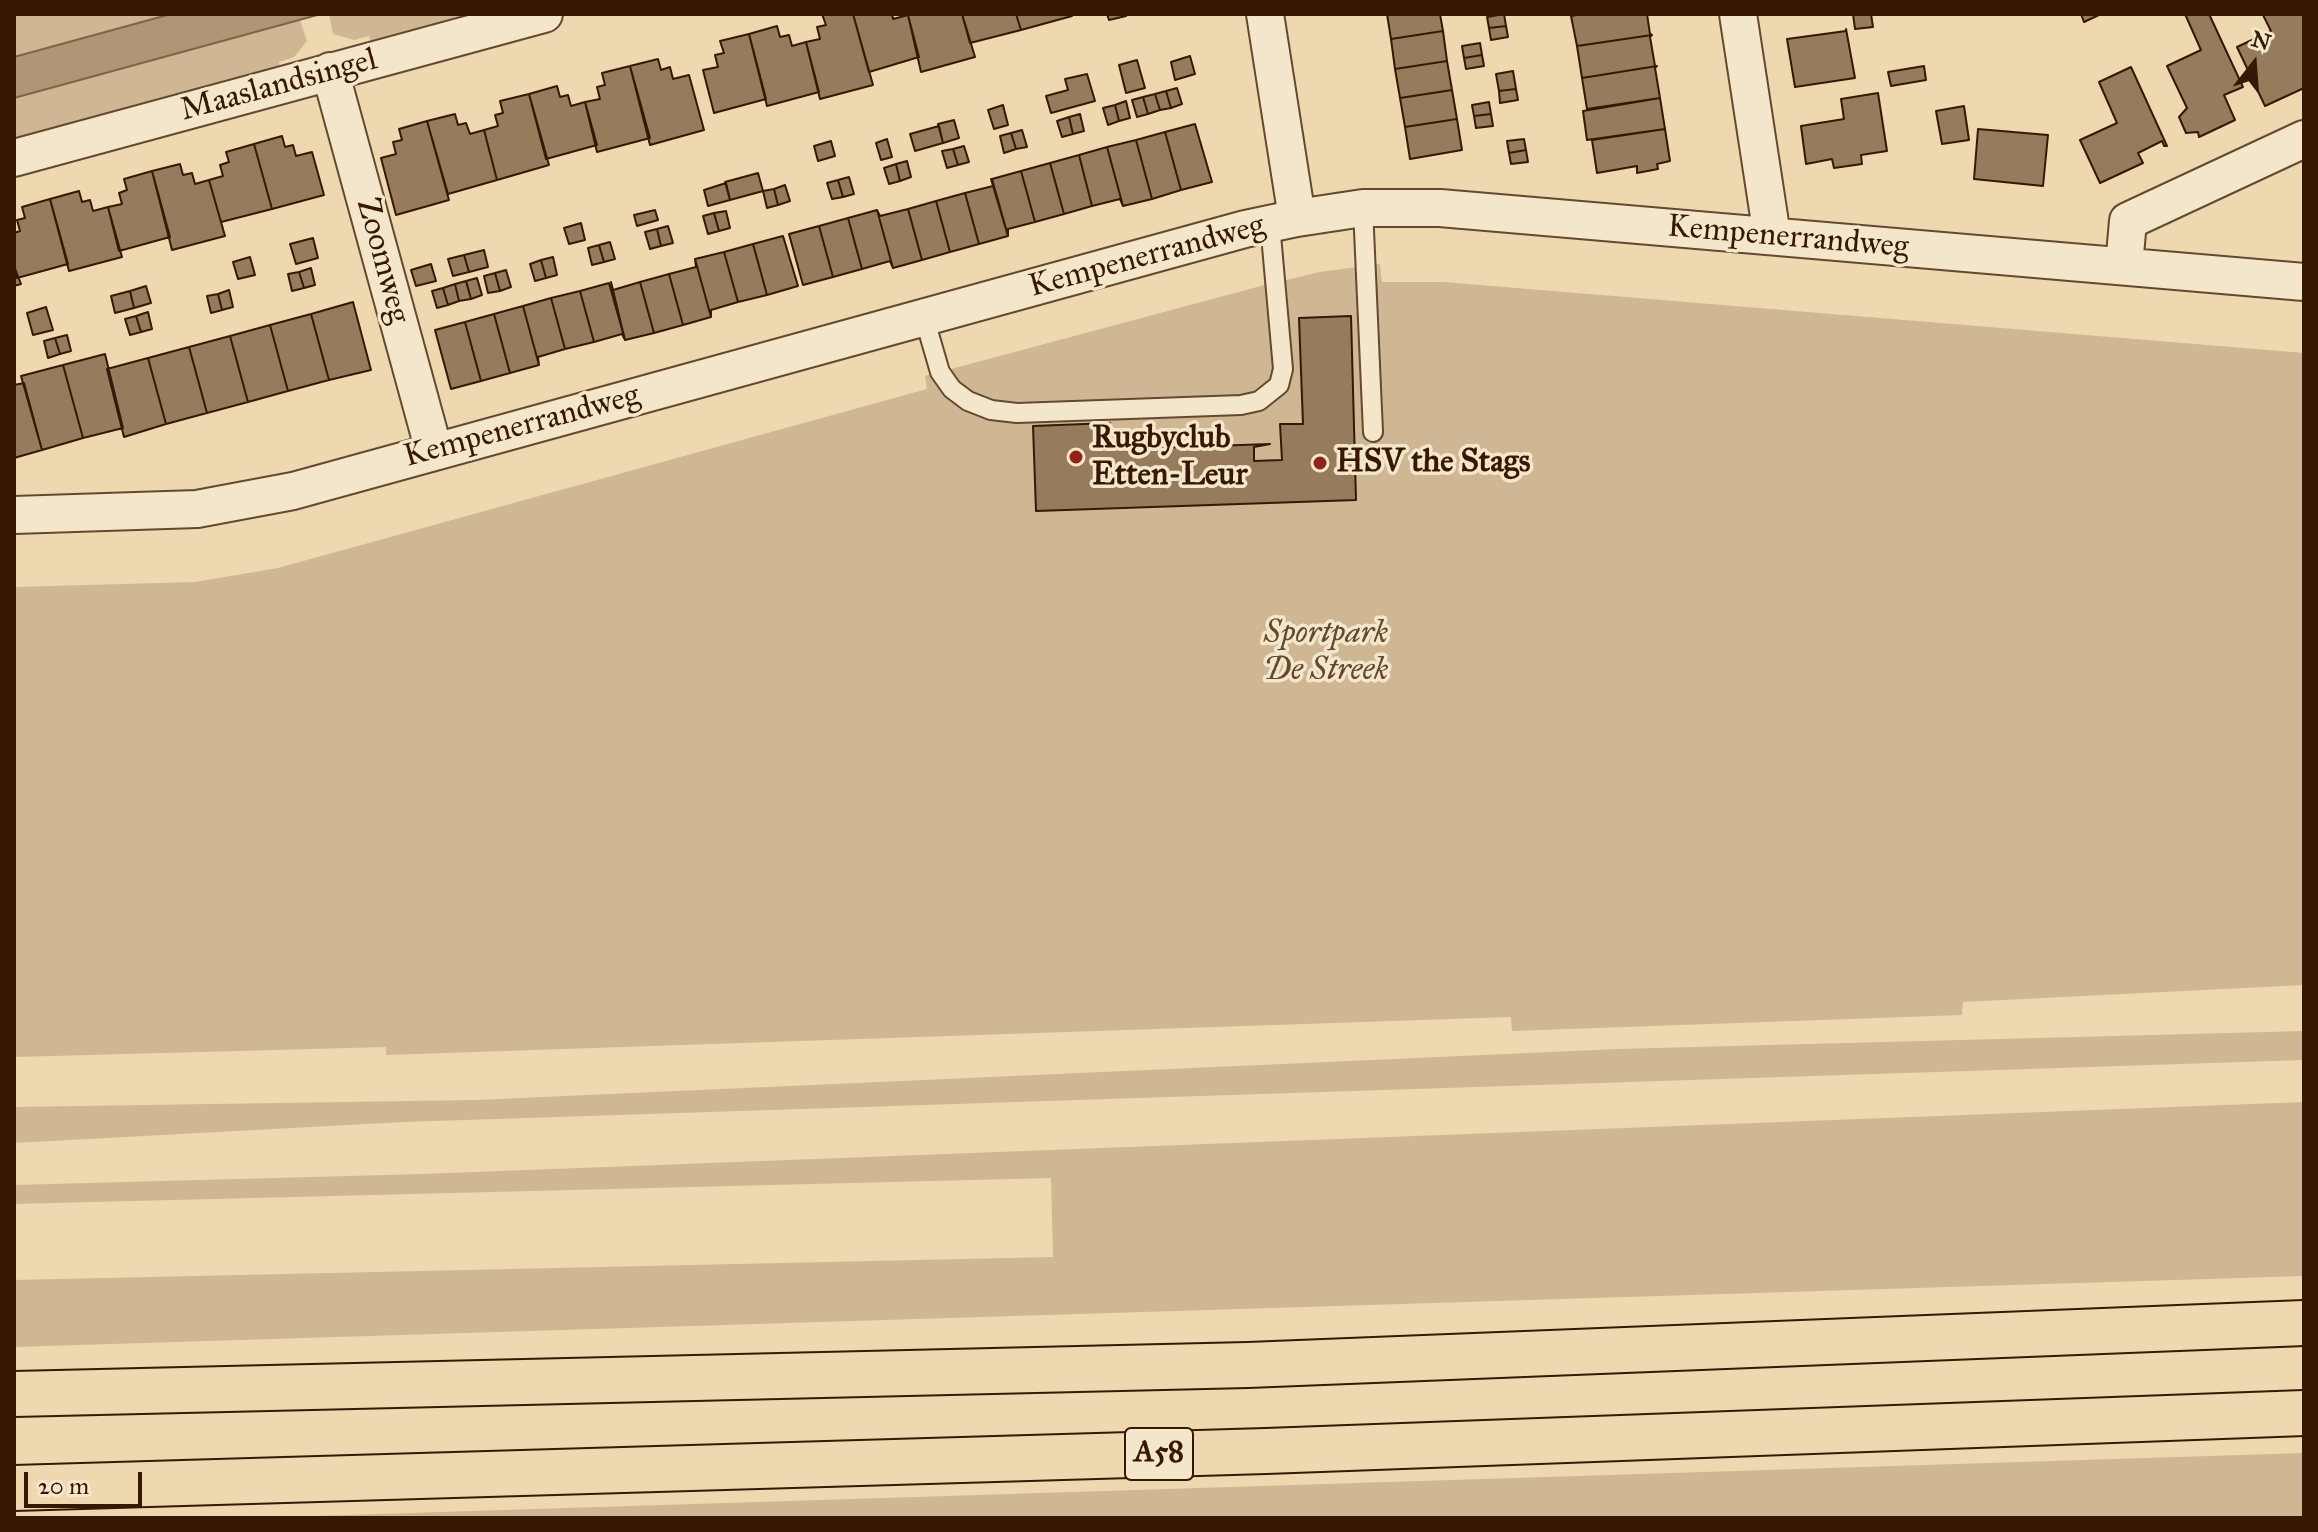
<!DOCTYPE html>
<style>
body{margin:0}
#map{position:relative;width:2318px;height:1532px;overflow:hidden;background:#edd8af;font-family:"IM FELL Great Primer",serif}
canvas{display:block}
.frame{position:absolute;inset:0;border:16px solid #371804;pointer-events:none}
.north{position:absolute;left:2214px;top:24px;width:80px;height:80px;-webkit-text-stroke:6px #f3e6cb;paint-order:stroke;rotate:17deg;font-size:22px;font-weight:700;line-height:32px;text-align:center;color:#371804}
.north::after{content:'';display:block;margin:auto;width:28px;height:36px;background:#371804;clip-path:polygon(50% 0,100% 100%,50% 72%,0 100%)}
.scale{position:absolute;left:24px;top:1472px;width:118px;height:36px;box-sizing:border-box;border:4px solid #371804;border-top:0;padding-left:10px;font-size:24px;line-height:28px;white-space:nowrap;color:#371804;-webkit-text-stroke:6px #f3e6cb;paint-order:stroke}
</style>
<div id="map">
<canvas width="2318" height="1532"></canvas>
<div class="frame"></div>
<div class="north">N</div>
<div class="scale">20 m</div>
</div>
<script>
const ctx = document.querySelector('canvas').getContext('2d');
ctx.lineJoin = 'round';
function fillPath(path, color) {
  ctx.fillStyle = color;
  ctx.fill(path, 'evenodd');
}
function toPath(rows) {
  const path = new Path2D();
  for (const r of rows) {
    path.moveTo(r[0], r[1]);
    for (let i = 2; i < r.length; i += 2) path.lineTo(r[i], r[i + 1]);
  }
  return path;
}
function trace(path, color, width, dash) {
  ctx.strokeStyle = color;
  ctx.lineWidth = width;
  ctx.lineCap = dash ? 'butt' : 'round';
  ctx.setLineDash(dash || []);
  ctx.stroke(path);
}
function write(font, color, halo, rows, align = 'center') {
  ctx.font = font + ' "IM FELL Great Primer",serif';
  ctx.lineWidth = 7;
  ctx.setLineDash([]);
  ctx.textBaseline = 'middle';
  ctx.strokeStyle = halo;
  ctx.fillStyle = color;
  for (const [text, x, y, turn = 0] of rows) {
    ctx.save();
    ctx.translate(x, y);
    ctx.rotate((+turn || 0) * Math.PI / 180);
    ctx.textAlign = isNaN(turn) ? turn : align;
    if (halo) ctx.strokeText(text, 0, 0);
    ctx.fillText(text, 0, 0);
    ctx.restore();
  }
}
fillPath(toPath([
 [26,14,171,14,14,57,14,17],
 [329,14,504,14,372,49,369,36,354,40,333,34],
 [300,20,307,41,294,57,279,62,282,74,14,146,14,98],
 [1380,264,1382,282,1444,282,2304,353,2304,985,1963,1002,1962,1015,1512,1031,1511,1017,386,1055,386,1047,14,1057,14,587,195,582,278,568,927,389,925,376,940,372,1261,286,1320,272],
 [2304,1031,2304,1060,403,1122,14,1143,14,1107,476,1100,1618,1049],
 [2304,1102,2304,1276,14,1347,14,1280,1053,1257,1051,1178,14,1204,14,1185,423,1174],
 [2304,1453,2304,1518,247,1518,252,1518]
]), '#ceb792');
const water = toPath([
 [171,14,321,14,14,98,14,57,171,14]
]);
fillPath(water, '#af9775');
trace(water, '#7f6448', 2);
const building = toPath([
 [822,14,853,14,873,85,820,99,806,42,820,39,817,27,826,25,822,14],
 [853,14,892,14,893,19,908,15,919,57,869,72,853,14],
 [962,14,1016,14,1021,30,970,43,962,14],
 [962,14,975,57,921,72,908,15,962,14],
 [1016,14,1071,14,1072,16,1021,30,1016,14],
 [1107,14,1126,14,1126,16,1109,20,1107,14],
 [1387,14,1440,14,1443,31,1391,39,1387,14],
 [1504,14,1506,26,1489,28,1487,17,1504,14],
 [1582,14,1647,14,1650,34,1652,35,1577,46,1571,16,1582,14],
 [1853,14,1871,14,1873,27,1855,29,1853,14],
 [2081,14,2101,14,2084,22,2081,14],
 [2185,14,2209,14,2243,87,2224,95,2235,120,2199,137,2198,132,2186,133,2179,117,2187,108,2167,66,2201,50,2185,14],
 [2266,14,2304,14,2304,88,2265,106,2237,47,2271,31,2263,15,2266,14],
 [777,26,780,37,789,35,792,46,806,42,819,92,767,106,749,34,777,26],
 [1506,26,1508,37,1491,40,1489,28,1506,26],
 [1846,29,1855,78,1795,87,1787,39,1846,31,1846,29],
 [1443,31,1447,61,1395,69,1391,39,1443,31],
 [749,34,766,99,714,113,703,70,718,67,715,55,724,53,720,41,749,34],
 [1652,35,1650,37,1655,66,1657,66,1582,78,1577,46,1652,35],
 [1480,43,1482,55,1464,58,1462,46,1480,43],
 [1482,55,1484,66,1466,69,1464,58,1482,55],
 [1190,56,1195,74,1175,80,1171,62,1190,56],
 [658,59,661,70,670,67,673,79,689,75,704,130,650,145,630,66,658,59],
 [1137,60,1145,88,1126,93,1119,65,1137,60],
 [1447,61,1452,90,1400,98,1395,69,1447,61],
 [630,66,650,138,597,152,585,102,600,99,597,87,605,85,602,73,630,66],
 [1657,66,1655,68,1660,98,1587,109,1582,78,1657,66],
 [1924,66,1926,80,1891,86,1888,72,1924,66],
 [2131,67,2167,146,2164,146,2162,141,2138,153,2143,163,2100,183,2080,140,2117,123,2099,82,2131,67],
 [1513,71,1516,89,1499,91,1496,74,1513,71],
 [1087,74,1095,101,1051,113,1046,96,1068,90,1065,79,1087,74],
 [557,86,560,97,568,95,571,106,585,102,597,145,546,159,529,94,557,86],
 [1177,88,1182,104,1171,108,1166,91,1177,88],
 [1516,89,1518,100,1500,103,1499,91,1516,89],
 [1452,90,1457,119,1405,127,1400,98,1452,90],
 [1166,91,1171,108,1160,110,1155,94,1166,91],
 [1878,93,1887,151,1861,155,1862,164,1834,168,1832,159,1806,164,1801,126,1844,119,1841,99,1878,93],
 [529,94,549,165,497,180,484,130,498,126,495,115,503,113,500,101,529,94],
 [1155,94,1160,110,1148,114,1143,97,1155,94],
 [1143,97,1148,114,1137,117,1132,100,1143,97],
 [1660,98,1665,129,1587,140,1583,111,1660,98],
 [1126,101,1130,118,1119,121,1115,105,1126,101],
 [1489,102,1491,114,1474,116,1472,105,1489,102],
 [1003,105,1008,125,994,129,988,110,1003,105],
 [1115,105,1119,121,1108,125,1103,108,1115,105],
 [1964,106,1969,140,1942,144,1936,111,1964,106],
 [455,114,458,125,466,123,470,134,484,130,497,180,448,194,427,121,455,114],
 [1080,114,1084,131,1073,134,1069,117,1080,114],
 [1491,114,1493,126,1476,128,1474,116,1491,114],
 [1069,117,1073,134,1062,137,1057,121,1069,117],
 [1457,119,1462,150,1410,159,1405,127,1457,119],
 [954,120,959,138,943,143,938,124,954,120],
 [427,121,449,200,396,215,381,158,396,154,393,142,402,140,399,129,427,121],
 [1195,124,1212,182,1181,190,1165,132,1195,124],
 [939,126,943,143,915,151,910,134,939,126],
 [1665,129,1670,161,1657,164,1658,169,1637,173,1637,166,1597,173,1592,140,1665,129],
 [1978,129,2048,135,2043,186,1974,179,1978,129],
 [1022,130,1027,147,1016,149,1011,133,1022,130],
 [1165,132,1181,190,1152,199,1136,140,1165,132],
 [1011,133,1016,149,1004,153,1000,136,1011,133],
 [282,136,285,147,293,145,296,156,312,152,324,195,272,209,254,144,282,136],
 [887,139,892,157,881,160,876,143,887,139],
 [1524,139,1526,150,1509,153,1507,141,1524,139],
 [1136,140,1152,199,1123,206,1107,147,1136,140],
 [831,141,835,156,818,161,814,146,831,141],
 [254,144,272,209,221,222,209,180,223,176,220,165,229,162,226,152,254,144],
 [964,146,969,162,958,165,953,149,964,146],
 [1107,147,1123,206,1120,199,1092,206,1079,155,1107,147],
 [953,149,958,165,947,168,942,151,953,149],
 [1526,150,1528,162,1511,164,1509,153,1526,150],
 [1079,155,1092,206,1064,214,1050,163,1079,155],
 [907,161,911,177,900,181,896,164,907,161],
 [1050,163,1064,214,1035,222,1021,171,1050,163],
 [180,164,183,175,192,173,195,184,209,180,225,236,172,250,152,171,180,164],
 [896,164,900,181,889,184,884,168,896,164],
 [152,171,170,237,119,251,108,207,122,204,119,193,127,190,124,179,152,171],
 [1021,171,1035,222,1008,229,1008,236,992,179,1021,171],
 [758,173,763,191,730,200,725,182,758,173],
 [849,177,854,194,843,197,838,180,849,177],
 [991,179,1008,236,979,244,965,193,993,186,991,179],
 [838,180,843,197,832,199,827,183,838,180],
 [726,183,730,200,708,206,704,190,726,183],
 [785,185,790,201,778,205,774,189,785,185],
 [774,189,778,205,767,208,763,191,774,189],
 [79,191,82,202,90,200,93,211,108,207,122,257,69,271,50,199,79,191],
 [965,193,979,244,950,252,936,201,965,193],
 [50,199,68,264,17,278,14,266,14,233,20,231,17,220,25,218,22,207,50,199],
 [936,201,950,252,922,260,908,209,936,201],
 [908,209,922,260,893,268,877,210,880,216,908,209],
 [655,210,658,220,637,226,634,215,655,210],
 [877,210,893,268,890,261,862,269,848,218,877,210],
 [726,211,730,228,719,231,714,213,726,211],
 [714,213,719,231,708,234,703,216,714,213],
 [848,218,862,269,833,277,819,226,848,218],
 [581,223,585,240,569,244,564,228,581,223],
 [668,226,673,243,661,246,657,229,668,226],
 [819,226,833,277,803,285,789,234,819,226],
 [657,229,661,246,650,249,645,232,657,229],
 [783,236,798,286,767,295,753,244,783,236],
 [313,238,318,258,296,264,290,244,313,238],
 [610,242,615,259,604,262,599,245,610,242],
 [753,244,767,295,738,302,724,252,753,244],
 [599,245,604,262,592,265,588,248,599,245],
 [484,250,488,267,469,272,464,255,484,250],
 [724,252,738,302,711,310,711,317,695,259,724,252],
 [464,255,469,272,453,276,448,259,464,255],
 [250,257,255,275,238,279,233,262,250,257],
 [553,257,557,275,546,278,541,260,553,257],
 [695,259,711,317,683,325,669,274,696,267,695,259],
 [541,260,546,278,535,281,530,264,541,260],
 [431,264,436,281,416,286,411,270,431,264],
 [14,266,21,284,14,286,14,266],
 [311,268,315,285,304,288,299,272,311,268],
 [506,270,511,287,500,291,495,273,506,270],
 [299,272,304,288,292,291,288,274,299,272],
 [495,273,500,291,488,293,484,276,495,273],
 [669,274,683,325,654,333,640,282,669,274],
 [477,278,482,295,471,299,466,281,477,278],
 [466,281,471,299,459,301,455,284,466,281],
 [611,282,613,290,640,282,654,333,625,340,611,282],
 [609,283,625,340,622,334,594,342,580,291,609,283],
 [455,284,459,301,448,305,443,288,455,284],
 [146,286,151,303,134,308,130,291,146,286],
 [443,288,448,305,437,308,432,291,443,288],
 [229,290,233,307,222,310,218,294,229,290],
 [130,291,134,308,115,313,111,296,130,291],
 [580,291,594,342,565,349,551,298,580,291],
 [218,294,222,310,211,313,207,296,218,294],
 [551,298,565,349,538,357,539,365,523,306,551,298],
 [353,302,371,370,329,380,311,314,353,302],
 [523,306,539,365,510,373,494,314,523,306],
 [46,307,53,330,33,335,27,313,46,307],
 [148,312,152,329,141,332,136,316,148,312],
 [311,314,329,380,288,391,270,325,311,314],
 [494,314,510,373,481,381,465,322,494,314],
 [136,316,141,332,130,335,125,319,136,316],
 [1351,316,1356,500,1036,511,1033,426,1110,423,1110,425,1094,426,1096,450,1270,444,1254,447,1254,461,1282,460,1280,424,1303,424,1299,318,1351,316],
 [465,322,481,381,451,389,435,330,465,322],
 [270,325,288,391,248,402,230,336,270,325],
 [67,335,71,351,60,354,55,338,67,335],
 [230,336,248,402,207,413,189,347,230,336],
 [55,338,60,354,48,358,44,341,55,338],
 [189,347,207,413,166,424,148,358,189,347],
 [105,354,123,428,83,438,63,365,105,354],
 [148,358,166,424,124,437,107,369,148,358],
 [63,365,83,438,42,450,21,376,63,365],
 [24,383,42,450,14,458,14,385,24,383]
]);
fillPath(building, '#967c5d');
trace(building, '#371804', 2);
const lane = toPath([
 [1363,208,1373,432],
 [924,317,940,372,952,389,968,401,991,410,1017,413,1241,405,1259,401,1279,385,1283,369,1270,224]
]);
const street = toPath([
 [1265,14,1297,218],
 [1738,14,1772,236],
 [330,71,434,451],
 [14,158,544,14],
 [2124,266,2128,221,2304,139],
 [14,515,197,509,293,491,1245,229,1297,218,1363,208,1440,208,2304,282]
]);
const highway = toPath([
 [14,1394,1248,1365,2304,1323],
 [14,1488,1266,1451,2304,1413]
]);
trace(lane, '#64482f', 22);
trace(street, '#64482f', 40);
trace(highway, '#371804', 48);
trace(lane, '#f3e6cb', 18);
trace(street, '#f3e6cb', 36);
trace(highway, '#edd8af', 44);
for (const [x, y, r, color] of [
 [1076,457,8,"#8f2418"],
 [1320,463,8,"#8f2418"]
]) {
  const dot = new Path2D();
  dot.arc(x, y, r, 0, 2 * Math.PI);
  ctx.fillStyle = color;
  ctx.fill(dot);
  trace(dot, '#f3e6cb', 3);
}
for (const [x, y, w] of [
 [1159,1454,68]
]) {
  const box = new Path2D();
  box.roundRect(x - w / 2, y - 26, w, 52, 6);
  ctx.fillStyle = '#f3e6cb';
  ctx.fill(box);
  trace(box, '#371804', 2);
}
write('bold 30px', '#371804', null, [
 ["A58",1159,1454]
]);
write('32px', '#371804', '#f3e6cb', [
 ["Maaslandsingel",279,86,-15],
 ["Kempenerrandweg",1788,238,5],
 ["Kempenerrandweg",1147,257,-15],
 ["Zoomweg",382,261,75],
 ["Kempenerrandweg",522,427,-15]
]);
write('bold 32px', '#371804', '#f3e6cb', [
 ["Rugbyclub",1092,439],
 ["Etten-Leur",1092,476],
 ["HSV the Stags",1336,463]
], 'left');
write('italic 32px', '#64482f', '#f3e6cb', [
 ["Sportpark",1326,634],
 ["De Streek",1326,671]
]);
</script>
